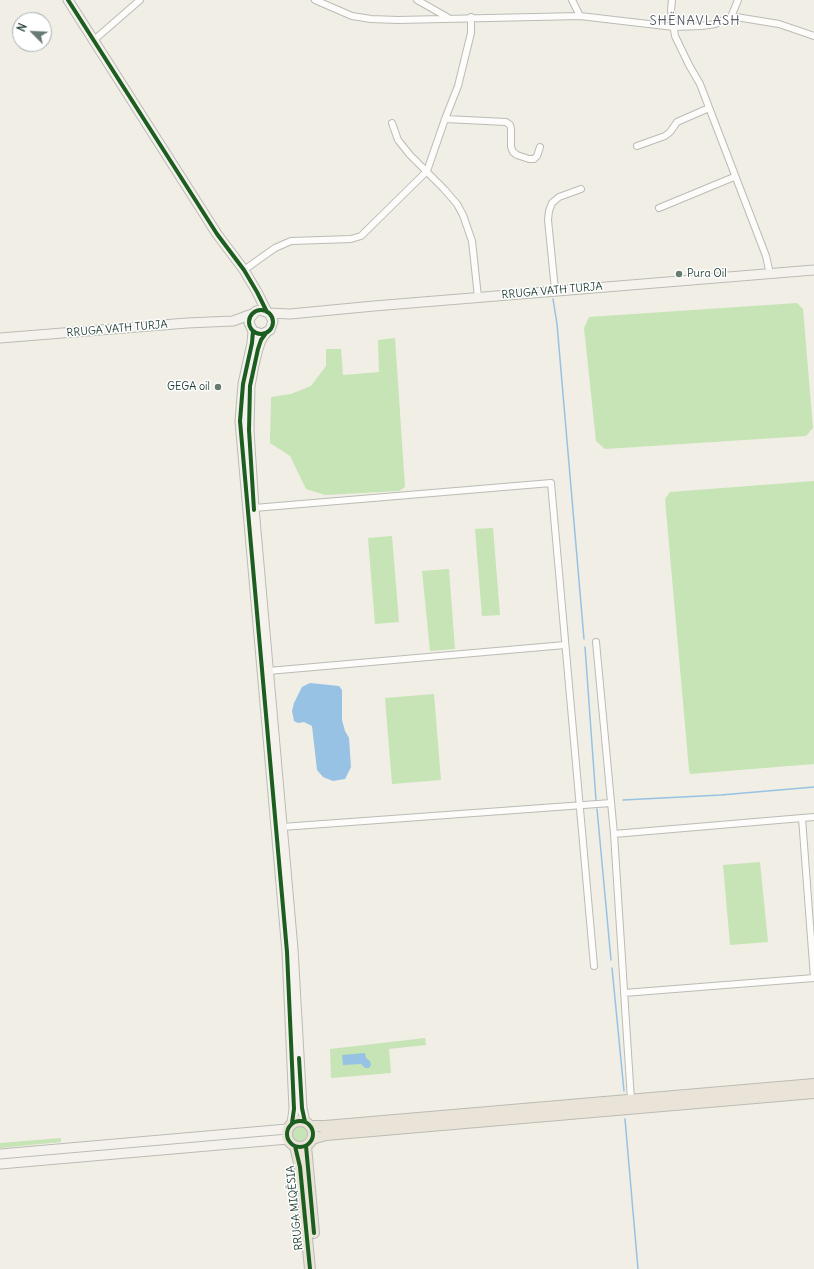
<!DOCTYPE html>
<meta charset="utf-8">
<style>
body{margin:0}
#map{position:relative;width:814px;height:1269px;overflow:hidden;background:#f0eee5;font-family:Delius,sans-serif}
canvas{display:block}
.north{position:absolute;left:12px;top:12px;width:40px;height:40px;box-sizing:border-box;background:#fff;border:1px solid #a5b1ae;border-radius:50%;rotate:294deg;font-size:11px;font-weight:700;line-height:16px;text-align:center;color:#1f3d34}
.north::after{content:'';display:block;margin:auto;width:14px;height:18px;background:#687b72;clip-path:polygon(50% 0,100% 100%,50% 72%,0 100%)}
</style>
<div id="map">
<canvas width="814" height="1269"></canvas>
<div class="north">N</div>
</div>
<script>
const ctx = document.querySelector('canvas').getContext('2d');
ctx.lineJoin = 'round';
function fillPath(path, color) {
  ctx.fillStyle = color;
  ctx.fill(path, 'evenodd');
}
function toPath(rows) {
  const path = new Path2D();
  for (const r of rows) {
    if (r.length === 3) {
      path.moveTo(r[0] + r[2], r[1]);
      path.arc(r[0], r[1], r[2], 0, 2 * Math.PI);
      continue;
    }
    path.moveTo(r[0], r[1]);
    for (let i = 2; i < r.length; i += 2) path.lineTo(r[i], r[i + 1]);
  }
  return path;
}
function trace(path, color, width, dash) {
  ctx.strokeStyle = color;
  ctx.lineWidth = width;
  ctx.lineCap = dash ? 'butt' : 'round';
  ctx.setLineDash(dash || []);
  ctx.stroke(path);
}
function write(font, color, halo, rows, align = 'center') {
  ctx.font = font + ' Delius,sans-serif';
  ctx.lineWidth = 3;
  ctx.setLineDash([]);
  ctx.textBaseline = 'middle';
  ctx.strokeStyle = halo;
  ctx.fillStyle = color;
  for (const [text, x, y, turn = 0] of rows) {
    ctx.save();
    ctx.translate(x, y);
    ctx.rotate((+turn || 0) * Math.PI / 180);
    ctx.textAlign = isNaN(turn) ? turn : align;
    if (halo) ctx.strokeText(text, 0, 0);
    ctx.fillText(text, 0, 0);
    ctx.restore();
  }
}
fillPath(toPath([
 [797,303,803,309,813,428,806,436,605,449,596,441,584,328,589,317],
 [395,338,405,487,399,491,325,495,306,489,290,456,270,443,271,397,291,394,311,386,326,366,326,349,341,349,343,375,379,372,378,340],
 [814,481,814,764,690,774,689,770,665,499,670,492],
 [493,528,500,615,482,616,475,529],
 [392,536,399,622,375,624,368,538],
 [449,569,455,649,430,651,422,571],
 [434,694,441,780,392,784,385,698],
 [760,862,768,942,730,945,723,865],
 [425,1038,426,1045,389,1049,391,1073,331,1078,330,1049],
 [299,1134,8],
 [61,1138,61,1142,0,1148,0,1143]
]), '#c6e4b5');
fillPath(toPath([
 [310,683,339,686,342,690,342,720,345,731,349,738,351,767,345,779,333,781,323,777,317,770,312,726,304,722,298,723,294,721,292,711,294,703,302,687],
 [365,1053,366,1058,370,1061,371,1065,369,1068,365,1068,361,1064,343,1065,342,1055]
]), '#97c2e4');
trace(toPath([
 [553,299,557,324,584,639],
 [585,647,596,800],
 [623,800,721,795,814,787],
 [597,809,611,960],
 [612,968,624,1091],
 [625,1119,638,1269]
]), '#97c2e4', 1.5);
const street = toPath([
 [315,0,352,16,371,19,398,20,580,16,674,27,702,26,715,24,731,17,736,17,779,24,814,36],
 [417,0,447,17],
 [572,0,580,16],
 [672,0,671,10,675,36,689,65,700,84,766,256,770,274],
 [731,17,738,0],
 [94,40,140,0],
 [445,119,506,122,510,125,511,129,511,147,513,152,517,155,529,159,534,159,537,156,540,147],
 [392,123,398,140,410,155,444,189,457,204,463,215,472,241,478,297],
 [637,146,665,136,670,132,677,122,709,108],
 [659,208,734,177],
 [244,270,275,248,291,241,351,239,361,236,427,171,445,119,458,86,471,33,471,17],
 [555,290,548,220,549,211,552,203,559,197,581,189],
 [254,508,551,483,594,966],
 [596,642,614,834,631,1100],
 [268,671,565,645],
 [802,818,814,978],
 [282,827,611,803],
 [614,834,814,817],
 [624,993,814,978]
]);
const secondary = toPath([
 [68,0,217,234,244,270,257,292,267,312],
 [269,313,273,321,270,330,262,334,253,331,249,323,250,318,256,311,260,310,269,313,290,314,374,306,814,270],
 [253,331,252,343,243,384,240,421,287,952,294,1109,292,1123],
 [266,333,261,340,258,349,254,365,250,386,249,430,254,508,293,949,302,1108,305,1122],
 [0,338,187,323,233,321,252,314],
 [0,1154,287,1129],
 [0,1164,288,1139]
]);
const primary = toPath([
 [300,1134,13],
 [310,1126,325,1126,814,1084],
 [312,1139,326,1135,814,1093],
 [295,1146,300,1167,310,1269],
 [306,1146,314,1233]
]);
trace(street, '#babcb5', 8);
trace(secondary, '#babcb5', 11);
trace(primary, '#babcb5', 12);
trace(street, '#fdfcfb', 6);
trace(secondary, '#f5f2ed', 9);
trace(primary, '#eae3d7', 10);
trace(toPath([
 [68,0,217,234,244,270,257,292,267,312],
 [261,322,12],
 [253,331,252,343,243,384,240,421,287,952,294,1109,292,1123],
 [254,510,249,430,250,386,258,349,261,340,266,333],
 [299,1058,302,1108,305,1122],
 [300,1134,13],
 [295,1146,300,1167,310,1269],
 [306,1146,314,1233]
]), '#1b5e20', 4);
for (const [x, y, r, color] of [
 [679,274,4,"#687b72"],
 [218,387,4,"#687b72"]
]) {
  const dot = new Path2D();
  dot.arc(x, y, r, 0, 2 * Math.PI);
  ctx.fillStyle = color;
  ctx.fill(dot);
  trace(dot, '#fff', 1.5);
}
write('11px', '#1f3d34', '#fff', [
 ["Pura Oil",687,274],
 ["GEGA oil",210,387,"right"]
], 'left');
write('11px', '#1f3d34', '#fff', [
 ["RRUGA VATH TURJA",552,291,-5],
 ["RRUGA VATH TURJA",117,329,-5],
 ["RRUGA MIQËSIA",295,1208,-96]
]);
ctx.letterSpacing = '1px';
write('13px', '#595e67', '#fff', [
 ["SHËNAVLASH",695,21]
]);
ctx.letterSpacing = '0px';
</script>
